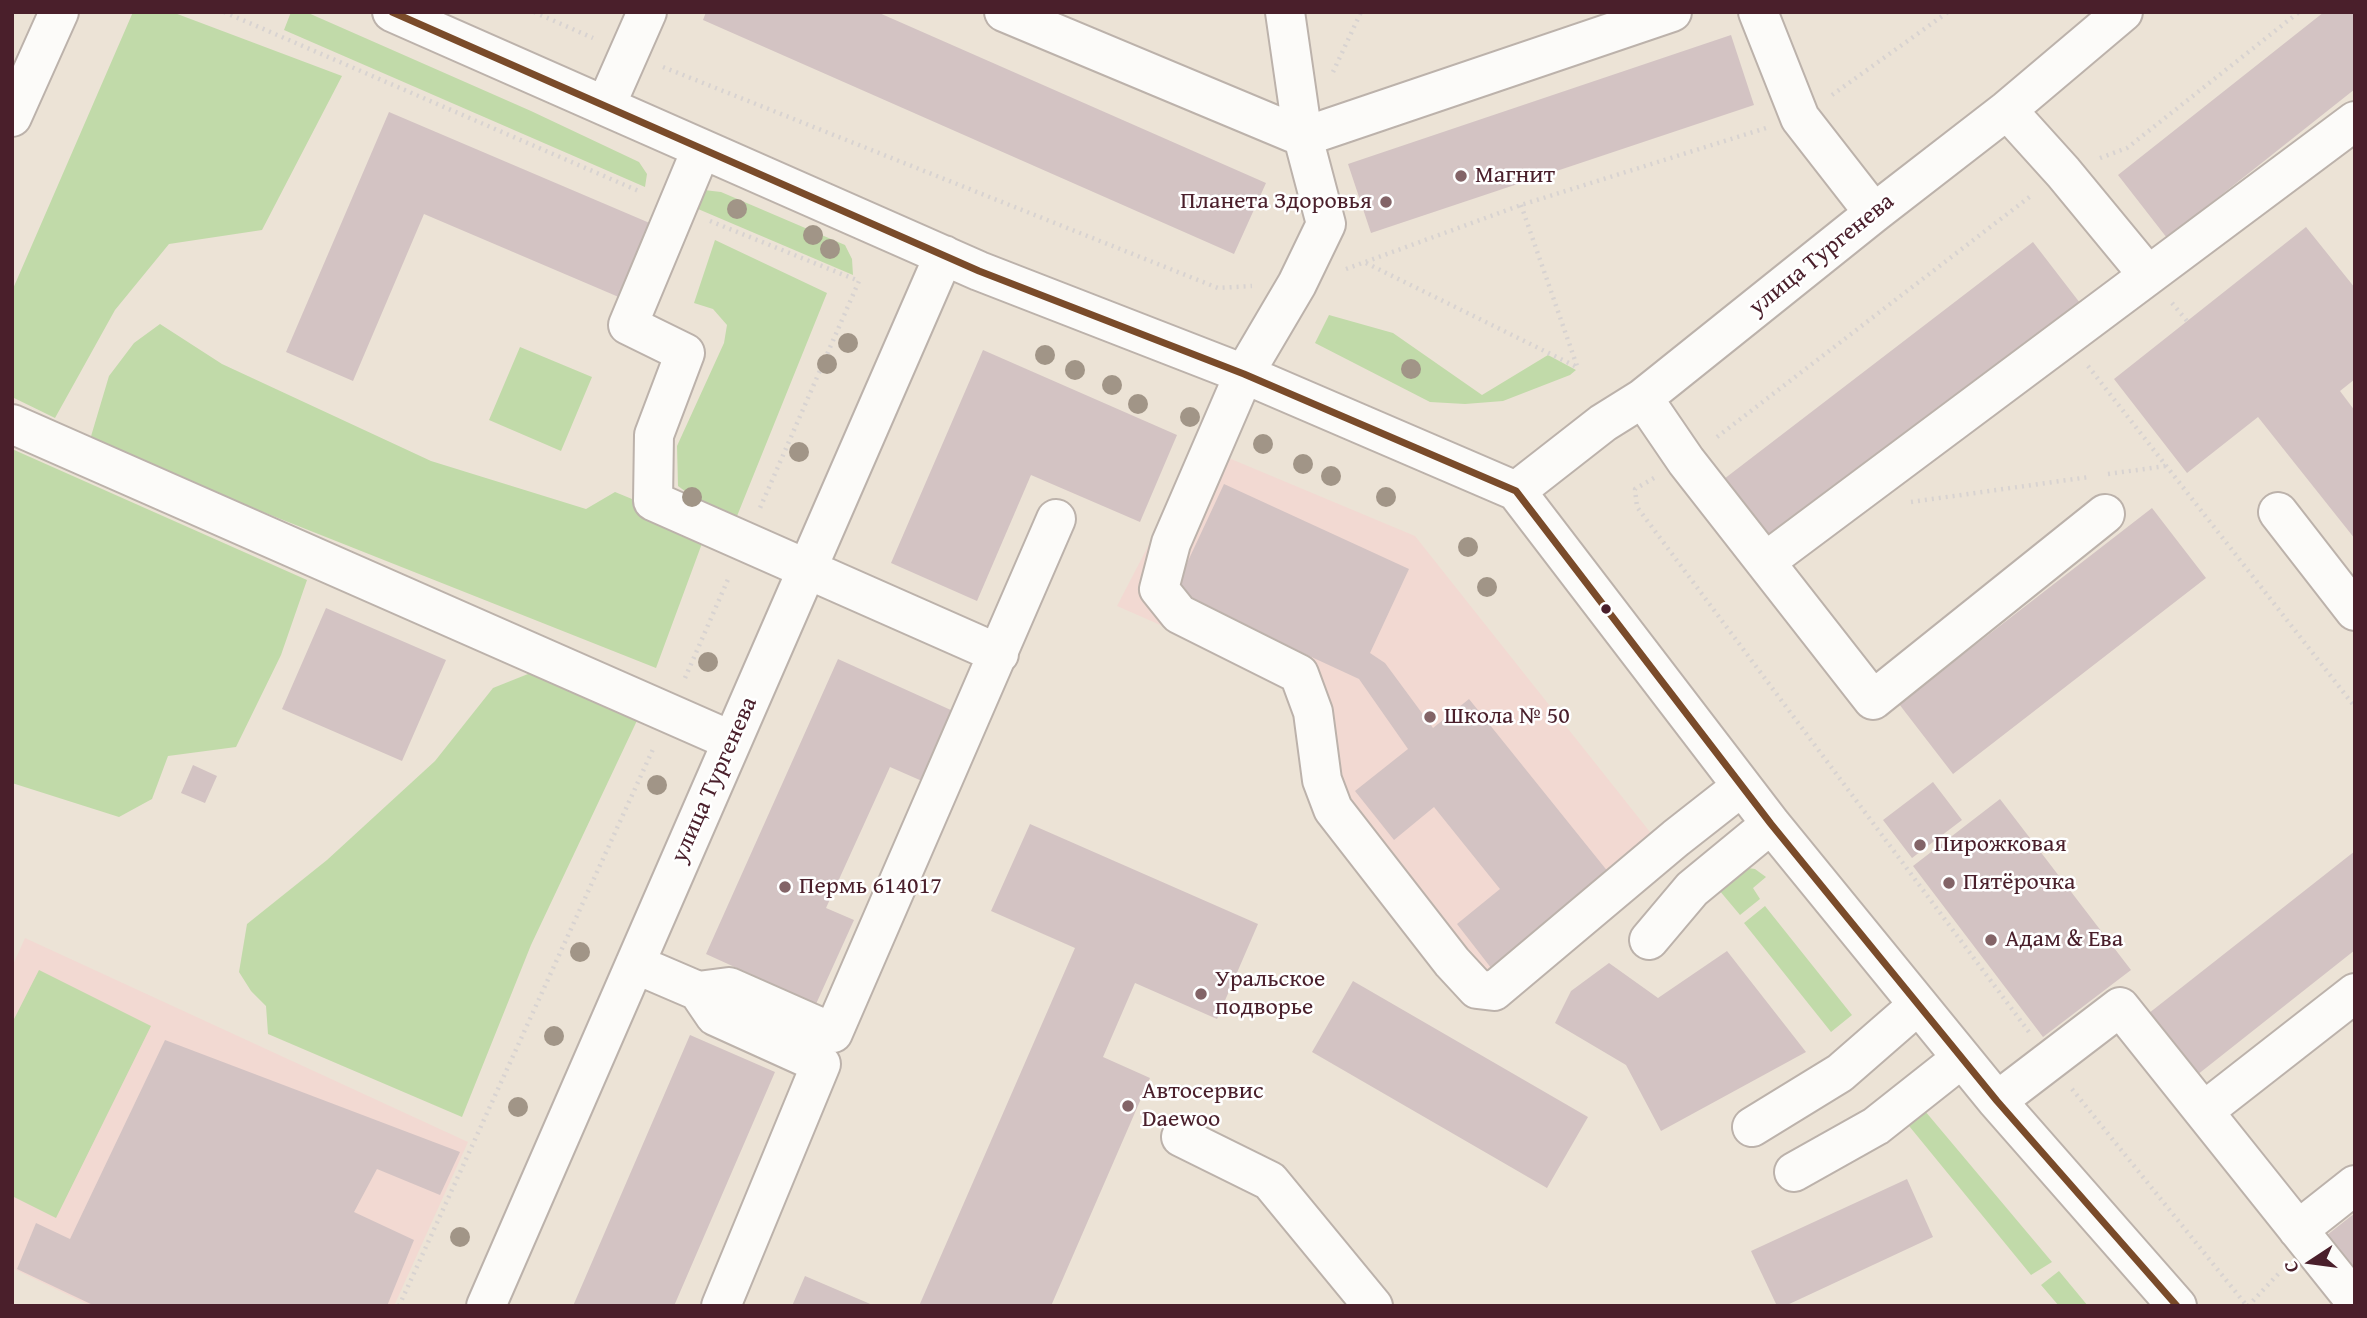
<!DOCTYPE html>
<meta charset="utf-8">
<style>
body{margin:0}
#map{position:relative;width:2367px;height:1318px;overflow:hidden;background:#ece3d6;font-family:"Gentium Book Plus",serif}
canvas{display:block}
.frame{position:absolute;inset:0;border:14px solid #4a1f2b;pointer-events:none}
.north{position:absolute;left:2276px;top:1227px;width:70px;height:70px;-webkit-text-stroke:5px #fff;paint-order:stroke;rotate:257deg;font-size:19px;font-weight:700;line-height:28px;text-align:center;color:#4a1f2b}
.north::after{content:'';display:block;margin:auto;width:24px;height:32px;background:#4a1f2b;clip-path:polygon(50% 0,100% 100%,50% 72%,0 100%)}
</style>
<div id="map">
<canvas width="2367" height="1318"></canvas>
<div class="frame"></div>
<div class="north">С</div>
</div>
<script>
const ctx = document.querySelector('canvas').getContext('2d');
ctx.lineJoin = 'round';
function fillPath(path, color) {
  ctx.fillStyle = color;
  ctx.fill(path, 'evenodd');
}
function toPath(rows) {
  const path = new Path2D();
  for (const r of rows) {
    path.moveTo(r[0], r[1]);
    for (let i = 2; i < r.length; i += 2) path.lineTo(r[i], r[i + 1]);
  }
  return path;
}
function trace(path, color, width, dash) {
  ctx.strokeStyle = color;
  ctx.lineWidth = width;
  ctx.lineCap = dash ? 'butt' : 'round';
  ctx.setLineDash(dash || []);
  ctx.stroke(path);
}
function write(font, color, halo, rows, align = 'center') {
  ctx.font = font + ' "Gentium Book Plus",serif';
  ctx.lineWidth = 5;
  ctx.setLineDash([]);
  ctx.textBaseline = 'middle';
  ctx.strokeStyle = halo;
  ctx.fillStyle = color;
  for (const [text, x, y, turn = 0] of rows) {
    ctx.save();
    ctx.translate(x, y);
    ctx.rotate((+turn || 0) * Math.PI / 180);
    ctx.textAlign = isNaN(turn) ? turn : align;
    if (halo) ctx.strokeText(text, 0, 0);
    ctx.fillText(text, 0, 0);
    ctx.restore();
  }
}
fillPath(toPath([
 [1200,446,1415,536,1673,861,1501,1000,1386,885,1295,684,1117,606],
 [25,938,468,1142,394,1306,91,1306,12,1268,12,967]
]), '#f2d9d2');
fillPath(toPath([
 [133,12,172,12,342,76,262,230,169,244,115,310,55,418,12,397,12,291],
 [291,12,306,12,531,111,639,162,647,174,645,187,284,30],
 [704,190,721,192,845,245,852,259,853,275,691,206],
 [715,240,827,293,733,526,678,486,677,446,724,343,727,325,713,309,694,303],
 [1329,315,1393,333,1482,395,1548,355,1576,370,1570,375,1503,401,1465,404,1430,402,1315,343],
 [160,324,222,364,431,461,586,509,615,492,649,506,704,538,656,668,89,443,109,376,134,343],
 [520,347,592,377,561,451,489,420],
 [12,449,307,580,281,655,236,747,168,756,152,799,119,817,12,783],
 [533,672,642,710,531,945,462,1117,268,1034,266,1006,251,991,239,972,247,924,327,860,435,761,493,688],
 [1748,868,1755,869,1766,877,1753,888,1760,899,1740,915,1719,890,1738,871],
 [1765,906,1852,1015,1831,1032,1744,923],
 [39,970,151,1026,56,1218,12,1196,12,1023],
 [1925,1111,2052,1262,2031,1275,1905,1121],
 [2059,1271,2088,1306,2059,1306,2041,1285]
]), '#c1daa9');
fillPath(toPath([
 [706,12,877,12,1266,183,1234,254,703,20],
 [2324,12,2355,12,2355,89,2167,238,2118,175],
 [1731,35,1754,105,1371,233,1348,164],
 [389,112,652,224,621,298,424,214,353,381,286,352],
 [2306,227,2355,288,2355,379,2340,391,2355,411,2355,539,2258,417,2187,473,2114,379],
 [2033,242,2080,303,1771,541,1724,479],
 [983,350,1177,435,1140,522,1031,475,977,601,891,563],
 [1224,484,1409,569,1370,653,1385,663,1433,728,1469,699,1613,878,1495,973,1457,924,1500,889,1434,807,1394,840,1355,791,1408,749,1359,679,1173,593],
 [2152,508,2206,578,1953,774,1899,704],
 [326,608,446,660,402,761,282,709],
 [838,659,953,711,922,781,890,767,826,908,854,920,816,1004,706,954],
 [193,765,217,776,205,803,181,793],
 [1933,782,1962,820,1912,858,1883,820],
 [2000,799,2131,970,2043,1037,1913,866],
 [1030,824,1258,924,1217,1019,1135,983,1103,1057,1150,1078,1051,1306,919,1306,1075,948,991,911],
 [2355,851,2355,950,2192,1079,2144,1017],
 [1727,951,1806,1052,1661,1131,1626,1065,1555,1023,1571,991,1609,963,1658,998],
 [1353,981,1588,1117,1547,1188,1312,1052],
 [690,1035,775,1072,674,1306,573,1306],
 [165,1040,460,1152,440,1195,377,1169,354,1212,414,1240,387,1306,95,1306,17,1269,36,1223,70,1239],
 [1907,1179,1933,1237,1785,1306,1777,1306,1751,1251],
 [2355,1213,2355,1280,2322,1239],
 [805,1276,875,1306,792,1306]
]), '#d3c3c3');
const minor = toPath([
 [392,12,979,271,1244,374,1516,491,1771,824,1997,1101,2177,1306],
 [1004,12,1303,137,1672,12],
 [1285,12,1303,137,1326,224,1297,284,1244,374,1171,543,1159,589,1179,614,1299,674,1313,712,1322,780,1333,809,1452,962,1477,989,1494,991,1676,838,1741,787],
 [1758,12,1800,118,1874,213],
 [606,105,647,12],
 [2007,110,2063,172,2148,275],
 [12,117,59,12],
 [701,150,628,325,685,353,654,435,653,501,999,654],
 [1643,398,1686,461,1873,700,2105,514],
 [12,424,732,741],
 [1516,491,1603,423,1643,398,1874,213,2007,110,2123,12],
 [2278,512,2355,611],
 [1765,562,2355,121],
 [1649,940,1692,889,1771,824],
 [635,964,698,991,729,987,833,1033,1056,519],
 [698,991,715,1016,821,1064,721,1306],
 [1997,1101,2120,1007,2355,1301],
 [2204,1111,2355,993],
 [1752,1127,1840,1073,1918,1005],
 [1181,1137,1270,1181,1373,1306],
 [1794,1172,1876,1126,1962,1058],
 [2298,1230,2355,1185],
 [486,1306,944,255]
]);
trace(minor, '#bcb2ab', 42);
trace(toPath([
 [224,12,641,192],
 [534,12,593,38],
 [663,67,1218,288,1252,286],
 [1333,72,1361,12],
 [1832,95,1948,12],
 [2100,158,2127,148,2299,12],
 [1521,205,1577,366],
 [710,221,859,281,760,508],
 [1366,263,1577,367],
 [1346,269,1521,205,1766,128],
 [2172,303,2187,321],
 [2088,366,2355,707],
 [1717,437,2032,195],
 [2108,474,2166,466],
 [1654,478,1635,489,1637,507,2029,1032],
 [1911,502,2089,477],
 [685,678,729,577],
 [2072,1089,2247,1306],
 [399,1306,654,747],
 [2248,1306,2281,1271]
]), '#d8d3d1', 4.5, [2, 5]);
trace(minor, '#fcfbf9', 38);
trace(toPath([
 [392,12,979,271,1244,374,1516,491,1771,824,1997,1101,2177,1306]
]), '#7a4b2a', 7);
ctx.fillStyle = '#a19587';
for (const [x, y] of [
 [737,209],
 [813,235],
 [830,249],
 [848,343],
 [1045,355],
 [827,364],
 [1411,369],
 [1075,370],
 [1112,385],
 [1138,404],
 [1190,417],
 [1263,444],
 [799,452],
 [1303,464],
 [1331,476],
 [692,497],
 [1386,497],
 [1468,547],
 [1487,587],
 [708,662],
 [657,785],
 [580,952],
 [554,1036],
 [518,1107],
 [460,1237]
]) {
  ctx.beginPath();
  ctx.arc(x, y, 10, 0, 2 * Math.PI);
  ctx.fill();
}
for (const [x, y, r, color] of [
 [1461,176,7,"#836467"],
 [1386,202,7,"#836467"],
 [1606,609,6,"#4a1f2b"],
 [1430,717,7,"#836467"],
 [1920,845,7,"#836467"],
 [1949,883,7,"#836467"],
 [785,887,7,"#836467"],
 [1991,940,7,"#836467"],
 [1201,994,7,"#836467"],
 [1128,1106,7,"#836467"]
]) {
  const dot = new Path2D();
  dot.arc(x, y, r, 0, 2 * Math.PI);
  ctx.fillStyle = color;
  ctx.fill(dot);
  trace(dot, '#fff', 2.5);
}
write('24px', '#4a1f2b', '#fff', [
 ["Магнит",1475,176],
 ["Планета Здоровья",1372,202,"right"],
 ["Школа № 50",1444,717],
 ["Пирожковая",1934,845],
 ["Пятёрочка",1963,883],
 ["Пермь 614017",799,887],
 ["Адам & Ева",2005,940],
 ["Уральское",1215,980],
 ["подворье",1215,1008],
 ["Автосервис",1142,1092],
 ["Daewoo",1142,1120]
], 'left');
write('24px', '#4a1f2b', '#fff', [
 ["улица Тургенева",1822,255,-39],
 ["улица Тургенева",715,780,-66]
]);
</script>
